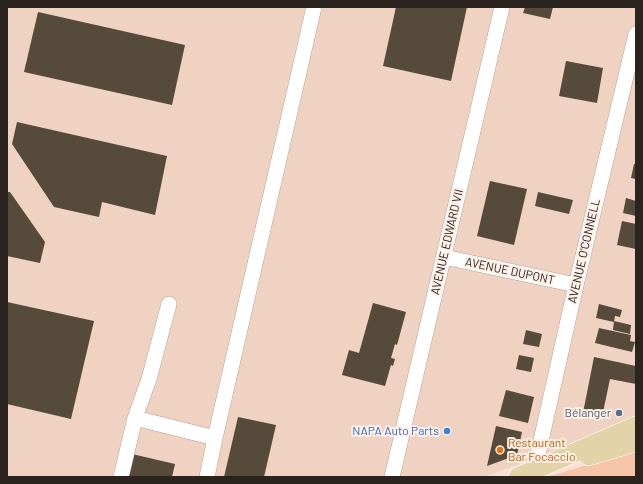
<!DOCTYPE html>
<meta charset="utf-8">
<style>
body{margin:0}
#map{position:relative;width:643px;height:484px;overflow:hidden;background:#f7e1d5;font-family:Barlow,sans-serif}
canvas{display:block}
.frame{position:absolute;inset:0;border:8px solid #2a231e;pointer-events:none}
</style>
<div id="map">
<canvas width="643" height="484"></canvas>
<div class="frame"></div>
</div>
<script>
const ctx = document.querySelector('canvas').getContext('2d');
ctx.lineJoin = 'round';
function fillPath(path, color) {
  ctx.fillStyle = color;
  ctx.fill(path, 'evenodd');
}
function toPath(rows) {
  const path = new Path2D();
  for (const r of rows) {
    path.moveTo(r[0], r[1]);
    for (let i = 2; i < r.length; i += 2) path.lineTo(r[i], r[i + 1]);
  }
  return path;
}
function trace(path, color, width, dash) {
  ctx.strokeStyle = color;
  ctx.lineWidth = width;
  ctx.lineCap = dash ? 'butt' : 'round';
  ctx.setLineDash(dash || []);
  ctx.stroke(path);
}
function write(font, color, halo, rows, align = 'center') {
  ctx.font = font + ' Barlow,sans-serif';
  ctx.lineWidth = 4;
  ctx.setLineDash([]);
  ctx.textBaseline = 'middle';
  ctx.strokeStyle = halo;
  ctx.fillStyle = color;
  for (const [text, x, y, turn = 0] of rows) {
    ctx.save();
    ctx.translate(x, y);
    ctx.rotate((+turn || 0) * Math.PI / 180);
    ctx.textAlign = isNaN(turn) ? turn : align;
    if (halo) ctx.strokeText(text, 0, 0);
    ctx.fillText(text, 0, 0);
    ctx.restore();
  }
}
fillPath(toPath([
 [7,7,636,7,636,418,576,443,484,477,7,477]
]), '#efd2c2');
fillPath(toPath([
 [627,453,636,453,636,477,547,477]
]), '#f6c4a9');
fillPath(toPath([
 [396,7,467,7,451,81,383,66],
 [525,7,553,7,550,19,523,13],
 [38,12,185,45,172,105,24,72],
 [566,61,603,68,597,103,559,96],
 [17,122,167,156,155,215,102,202,99,217,54,207,12,144],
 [634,164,636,164,636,179,631,178],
 [490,181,527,189,514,245,477,236],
 [7,192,10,192,45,242,40,263,7,256],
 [538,192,573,200,569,214,535,206],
 [626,198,636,201,636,216,623,213],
 [622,221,636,224,636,249,617,245],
 [7,302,94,321,71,419,7,404],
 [373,303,406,312,397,345,395,344,391,358,395,359,393,366,391,365,385,386,342,375,349,350,359,353],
 [599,304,622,310,620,317,615,316,614,322,596,318],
 [614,321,631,325,630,334,613,330],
 [599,328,631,335,630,341,635,342,632,352,595,343],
 [526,330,542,334,539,347,523,344],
 [519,355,534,358,531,372,516,369],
 [594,357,636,366,636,384,610,379,602,417,583,413],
 [506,390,534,397,528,423,499,416],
 [238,417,276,425,264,477,224,477],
 [496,426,522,432,517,455,487,466],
 [132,454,175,464,172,477,127,477]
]), '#564a3b');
const minor = toPath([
 [444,257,576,285],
 [135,418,215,438,207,477],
 [215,438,314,7],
 [539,469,538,454,576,285,636,34],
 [121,477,135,418,149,379,169,304],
 [392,477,502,7]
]);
const major = toPath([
 [589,456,636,442],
 [518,477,636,426]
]);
trace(minor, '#b5a095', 16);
trace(major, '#fff', 20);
trace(minor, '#fff', 15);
trace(major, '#e3d3a9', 19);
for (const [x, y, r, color] of [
 [619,413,4,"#5c6f8a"],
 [447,431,4,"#3f7fe0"],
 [500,450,4,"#e8710a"]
]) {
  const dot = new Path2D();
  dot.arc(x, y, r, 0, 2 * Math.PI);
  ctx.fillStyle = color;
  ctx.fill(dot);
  trace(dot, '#fdf0e9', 1.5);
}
write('12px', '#2a231e', '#fdf0e9', [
 ["AVENUE EDWARD VII",447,242,-77],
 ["AVENUE O'CONNELL",584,251,-77],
 ["AVENUE DUPONT",510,271,12]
]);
write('12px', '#4e5e75', '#fdf0e9', [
 ["Bélanger",611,413]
], 'right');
write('12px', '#366cbe', '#fdf0e9', [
 ["NAPA Auto Parts",439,431]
], 'right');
write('12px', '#c56008', '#fdf0e9', [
 ["Restaurant",508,443],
 ["Bar Focaccio",508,457]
], 'left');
</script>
